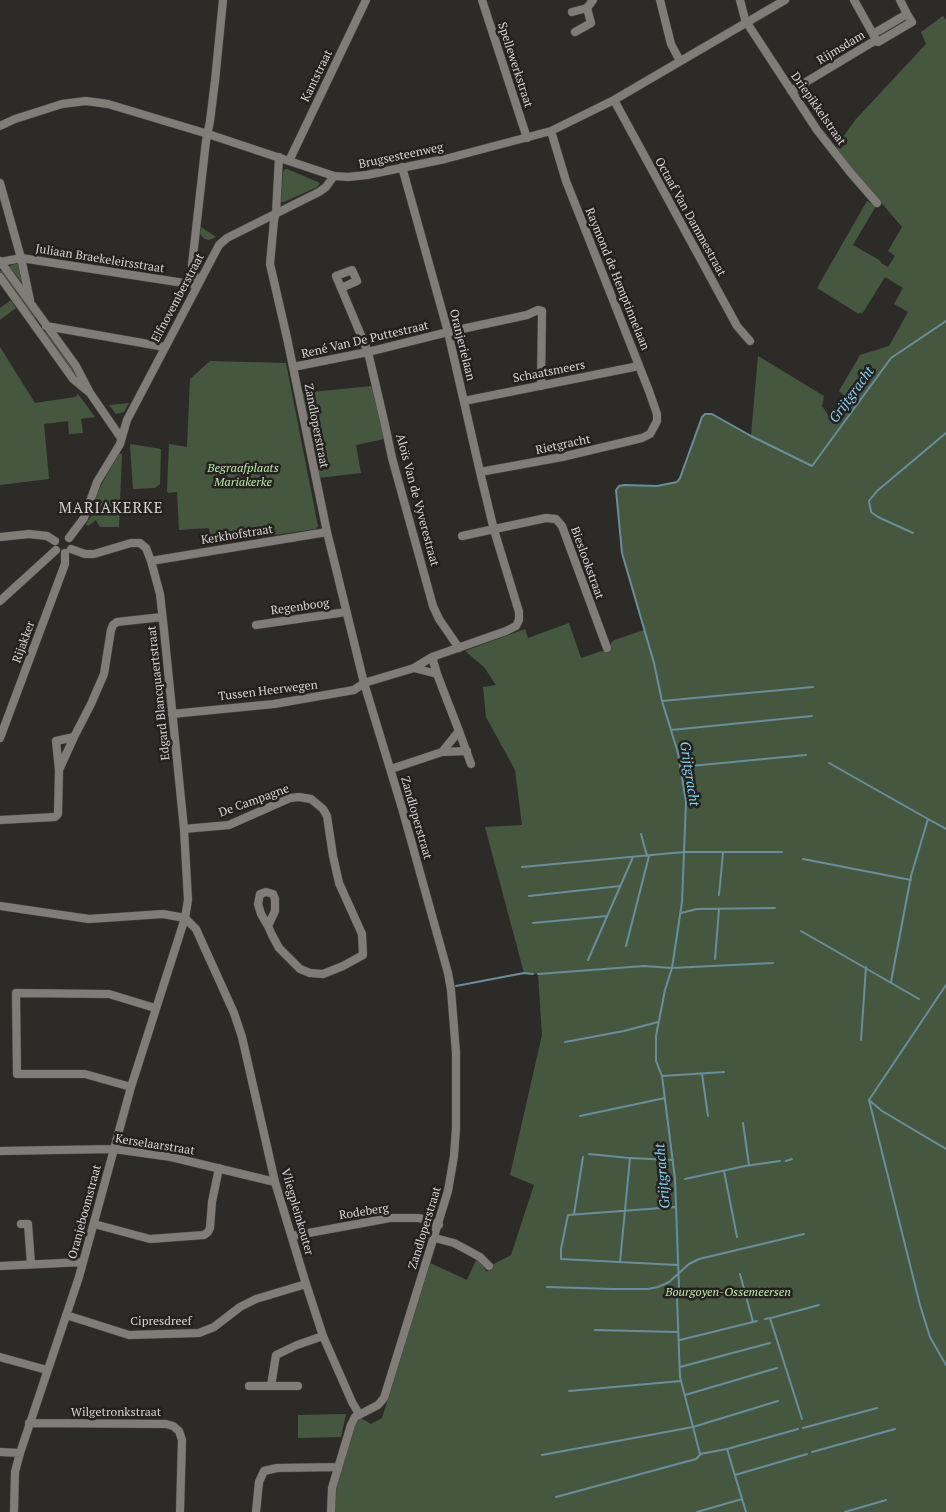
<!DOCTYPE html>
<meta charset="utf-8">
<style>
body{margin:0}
canvas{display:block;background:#2d2b28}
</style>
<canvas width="946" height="1512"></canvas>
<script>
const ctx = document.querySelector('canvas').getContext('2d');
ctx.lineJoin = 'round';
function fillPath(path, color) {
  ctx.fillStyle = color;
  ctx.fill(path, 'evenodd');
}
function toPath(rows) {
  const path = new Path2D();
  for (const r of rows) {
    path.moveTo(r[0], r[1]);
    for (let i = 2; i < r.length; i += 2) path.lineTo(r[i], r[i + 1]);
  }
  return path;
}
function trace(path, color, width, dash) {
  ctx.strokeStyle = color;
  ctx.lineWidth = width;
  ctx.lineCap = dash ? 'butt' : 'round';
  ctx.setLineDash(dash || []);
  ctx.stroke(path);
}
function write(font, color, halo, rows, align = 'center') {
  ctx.font = font + ' "PT Serif",serif';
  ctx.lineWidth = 5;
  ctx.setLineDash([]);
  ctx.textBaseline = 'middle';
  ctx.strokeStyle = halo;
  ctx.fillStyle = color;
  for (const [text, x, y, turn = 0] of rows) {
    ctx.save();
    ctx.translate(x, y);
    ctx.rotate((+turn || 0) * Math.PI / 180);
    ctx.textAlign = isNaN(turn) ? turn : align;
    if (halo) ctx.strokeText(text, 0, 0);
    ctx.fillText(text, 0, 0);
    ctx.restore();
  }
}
fillPath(toPath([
 [943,16,946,20,946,1512,333,1512,334,1488,354,1426,361,1418,371,1424,382,1418,430,1263,467,1280,477,1258,487,1272,492,1265,511,1255,534,1185,510,1175,542,1035,538,974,524,973,485,827,522,825,515,770,486,717,483,687,496,685,484,667,465,651,525,629,528,638,569,623,581,658,602,651,609,652,611,643,614,640,644,630,622,553,616,490,619,486,624,485,657,486,677,482,680,478,702,417,705,414,712,414,751,435,758,356,824,396,822,406,828,415,833,416,843,413,847,409,847,398,839,391,860,355,889,346,908,312,894,304,903,288,885,277,862,314,860,312,859,314,817,288,867,201,876,206,853,245,879,260,881,262,881,263,888,267,895,256,888,251,902,227,835,148,856,119,926,44,921,32],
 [285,169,287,169,320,183,317,187,284,202,281,202,283,172],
 [201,227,216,237,209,240,205,239,200,234],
 [18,263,23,282,22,283,9,266],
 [3,270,36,315,35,318,0,274,0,271],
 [11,300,16,308,0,320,0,308],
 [47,331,82,381,78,380,44,332],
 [0,347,35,403,75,397,78,394,95,417,81,419,83,433,69,434,68,421,44,424,49,479,0,485],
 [210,361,286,363,318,526,316,529,211,544,209,528,179,530,177,492,168,493,167,491,169,444,187,447,190,379],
 [372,386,384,439,356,445,361,473,318,478,302,393],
 [129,403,124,412,116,414,109,405],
 [130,444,161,449,160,484,155,488,133,489],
 [119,453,122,454,119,527,100,527,96,520,88,526,86,524,92,515,97,493],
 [346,1414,341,1437,298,1438,298,1415]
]), '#465740');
trace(toPath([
 [913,533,878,517,871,512,869,501,877,491,946,433],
 [662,701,813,687],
 [671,730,812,716],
 [829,763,928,819],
 [680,767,806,755],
 [641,834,647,856],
 [803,859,911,880],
 [522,867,684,852,782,852],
 [719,895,723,853],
 [529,896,620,886],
 [681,913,697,909,775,908],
 [533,923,607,916],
 [801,931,919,999],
 [626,946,649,856],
 [715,959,719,909],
 [588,960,633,857],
 [538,974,644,966,672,968,773,963],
 [891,982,911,876,928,819,946,829],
 [946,985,869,1100,920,1305,930,1337,946,1365],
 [456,986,524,973,533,974],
 [861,1040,866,967],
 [565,1042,624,1031,658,1022],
 [702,1074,708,1116],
 [662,1076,724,1072],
 [870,1101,882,1111,946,1149],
 [580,1116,665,1098],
 [743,1123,749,1165],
 [589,1154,629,1158],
 [786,1161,792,1159],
 [724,1171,737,1237],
 [685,1179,745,1166,780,1161],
 [675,1207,568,1215,561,1249,561,1259,677,1265],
 [574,1214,583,1157],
 [620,1262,630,1158,673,1160],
 [740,1274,753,1322],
 [547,1287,613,1289,648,1289,658,1287,669,1282,689,1264,699,1259,804,1234],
 [771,1318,819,1305],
 [765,1319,770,1318,802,1419],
 [595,1330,677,1332],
 [680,1340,757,1321],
 [680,1367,770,1343],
 [569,1391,681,1381],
 [685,1395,777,1368],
 [803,1428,877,1408],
 [727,1449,798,1429],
 [812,1452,895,1429],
 [542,1455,693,1427,778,1401],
 [735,1475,807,1454],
 [556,1497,696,1459,700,1455],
 [697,1512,742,1499],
 [746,1512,727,1449,700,1454,680,1377,677,1298,679,1288,675,1179,662,1076,656,1061,656,1036,665,990,672,968,682,902,686,802,678,753,662,701,654,663,622,553,616,490,619,486,624,485,657,486,677,482,680,478,702,417,705,414,712,414,751,436,812,466,891,358,946,321],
 [845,1512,886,1500]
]), '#6a8d9c', 2);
const minor = toPath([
 [482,0,527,138],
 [660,0,671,44,680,61],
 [740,0,746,23],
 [854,0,873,34],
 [900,0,907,14],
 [572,12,587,8,593,0],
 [747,23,817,130,850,172,877,203],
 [575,32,591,23,587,8],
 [791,91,876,40,878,42,912,22,907,14,873,34,876,40],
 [614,100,737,326,750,341],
 [0,126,15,119,62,104,86,101,108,104,208,134,334,176,348,177,367,175,445,159,551,131,614,100,785,0],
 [279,157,276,213,274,220,270,264,287,338,327,532,364,683,402,808,448,973,451,990,456,1053,456,1128,454,1156,448,1191,384,1398,378,1405,355,1417,351,1425,332,1488,331,1512],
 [289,161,366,0],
 [0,183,21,258,30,300],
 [0,261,76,366,89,391],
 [0,262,21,258,197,285],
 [0,277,73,379,90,393,121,438],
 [197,285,192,265,206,141,210,121,215,81,223,0],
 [341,288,357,281,352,270,336,276,368,352,385,425,392,458,433,606,439,619,459,648],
 [46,326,165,347],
 [293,367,368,352,448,332,527,315,538,310,542,311,541,386],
 [464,401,639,366],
 [480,472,562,457,642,438,650,434,657,421,657,414,649,391,566,181,551,131],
 [462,536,546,518,556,519,562,526,607,648],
 [0,537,29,534,47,536,55,541],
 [69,538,84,518,97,482,120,444,127,420,219,245,227,238,319,192,326,187,334,176],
 [151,561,327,532],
 [0,601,56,550],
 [256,625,346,612],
 [432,657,437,674],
 [172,714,274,704,354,690,364,683,414,668,432,657,506,631,516,626,519,620,519,612,494,530,480,472,448,332,402,167],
 [459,731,471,764],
 [0,738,65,564,65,553],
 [442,752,467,751],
 [391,769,442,752,459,731,437,674,414,668],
 [59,770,74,737],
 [0,820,55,817,58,814,59,770,56,741,74,737,91,704,104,674,111,630,113,625,117,622,162,617],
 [184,829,229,825,290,798,299,797,311,799,323,809,327,816,333,856,339,883,362,934,363,955,343,966,323,974,310,973,300,969,279,948,272,935,268,926,275,911,275,899,273,894,266,892,260,894,258,904,261,914,268,926],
 [0,906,89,919,163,914,185,918,196,929,234,1013,242,1037,275,1182,306,1284,323,1336,352,1402,359,1414],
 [131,1087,85,1074,17,1074,16,993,109,994,155,1008],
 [0,1151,114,1149,171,1157,275,1182],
 [21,1224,28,1224,31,1264],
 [94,1224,150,1239,204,1235,208,1232,210,1228,212,1202,219,1168],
 [292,1236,390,1218,419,1218,439,1225],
 [435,1238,454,1243,469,1251,480,1257,489,1266],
 [0,1266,83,1262],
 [66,1315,129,1335,199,1333,214,1327,240,1307,256,1299,306,1284],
 [0,1357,47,1370],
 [249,1386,271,1386,276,1355,297,1345,323,1336],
 [271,1386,298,1386],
 [29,1423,166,1424,173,1426,179,1431,182,1440,180,1512],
 [0,1452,20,1453],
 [14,1512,15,1472,20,1453,79,1277,131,1087,185,918,188,900,184,829,164,630,160,594,151,561,146,548,140,543,131,543,94,554,85,554,71,549],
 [256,1512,259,1482,264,1471,277,1468,338,1467]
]);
trace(minor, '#484643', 9);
trace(minor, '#807d79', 8);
write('12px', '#d6d5d3', '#24211e', [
 ["Rijmsdam",841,48,-31],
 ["Spellewerkstraat",515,65,72],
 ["Kantstraat",317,76,-64],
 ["Driepikkelstraat",818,109,55],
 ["Brugsesteenweg",401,156,-12],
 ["Octaaf Van Dammestraat",690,217,61],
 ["Juliaan Braekeleirsstraat",100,259,9],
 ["Raymond de Hemptinnelaan",617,279,68],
 ["Elfnovemberstraat",178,298,-62],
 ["René Van De Puttestraat",365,340,-13],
 ["Oranjerielaan",462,345,76],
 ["Schaatsmeers",549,372,-11],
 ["Zandloperstraat",316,426,79],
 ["Rietgracht",563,445,-12],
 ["Aloïs Van de Vyverestraat",417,500,75],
 ["Kerkhofstraat",237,535,-9],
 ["Bieslookstraat",587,563,70],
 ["Regenboog",300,607,-8],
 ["Rijakker",24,642,-70],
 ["Tussen Heerwegen",268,691,-7],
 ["Edgard Blancquaertstraat",159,693,-96],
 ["De Campagne",254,801,-20],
 ["Zandloperstraat",416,818,74],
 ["Kerselaarstraat",155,1145,9],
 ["Oranjeboomstraat",85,1212,-75],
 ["Vliegpleinkouter",297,1212,74],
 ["Rodeberg",364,1212,-9],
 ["Zandloperstraat",425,1228,-73],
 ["Cipresdreef",161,1322],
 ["Wilgetronkstraat",116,1413]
]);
write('italic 12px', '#bce9ac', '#24211e', [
 ["Begraafplaats",243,469],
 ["Mariakerke",243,483],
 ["Bourgoyen-Ossemeersen",728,1293]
]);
write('italic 14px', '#81d3f6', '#24211e', [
 ["Grijtgracht",852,395,-54],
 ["Grijtgracht",689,774,81],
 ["Grijtgracht",663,1176,-95]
]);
ctx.letterSpacing = '1px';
write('15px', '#d6d5d3', '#24211e', [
 ["MARIAKERKE",111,509]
]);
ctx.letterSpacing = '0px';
</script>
